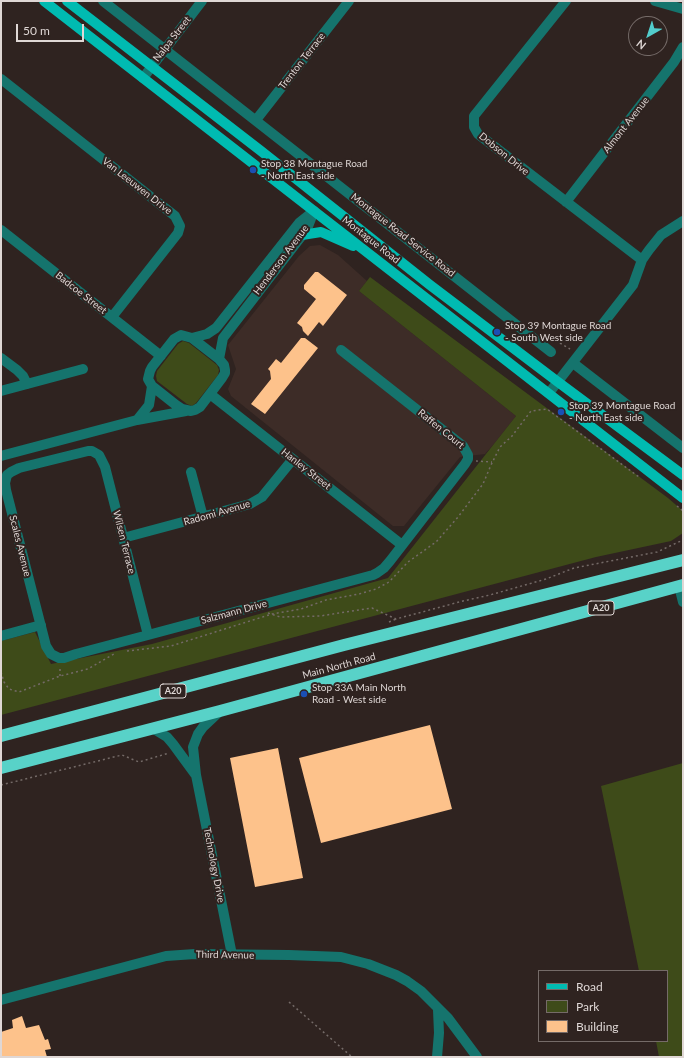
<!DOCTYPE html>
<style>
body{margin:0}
#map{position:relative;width:684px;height:1058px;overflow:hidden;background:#2f2320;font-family:Lato,sans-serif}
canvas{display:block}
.frame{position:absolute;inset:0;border:2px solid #dfd7d5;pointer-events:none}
.legend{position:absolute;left:538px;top:970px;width:130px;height:72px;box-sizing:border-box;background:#2f2320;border:1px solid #756b68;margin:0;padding:5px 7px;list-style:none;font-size:12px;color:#dfd7d5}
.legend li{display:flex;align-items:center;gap:8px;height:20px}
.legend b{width:20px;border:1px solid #756b68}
.north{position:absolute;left:628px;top:16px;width:40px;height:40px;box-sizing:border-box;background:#2f2320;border:1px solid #756b68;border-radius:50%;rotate:219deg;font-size:11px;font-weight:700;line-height:16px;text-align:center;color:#dfd7d5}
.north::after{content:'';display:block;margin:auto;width:14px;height:18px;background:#52cdcc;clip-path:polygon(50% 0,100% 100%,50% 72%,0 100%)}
.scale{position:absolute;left:16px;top:24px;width:68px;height:18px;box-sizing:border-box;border:2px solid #dfd7d5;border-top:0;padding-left:5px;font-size:12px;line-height:14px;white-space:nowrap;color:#dfd7d5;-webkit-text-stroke:3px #2f2320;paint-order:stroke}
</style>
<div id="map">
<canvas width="684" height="1058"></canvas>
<div class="frame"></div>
<ul class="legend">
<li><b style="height:5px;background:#00bbb1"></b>Road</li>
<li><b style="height:11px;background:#3e4b19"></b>Park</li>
<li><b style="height:11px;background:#fdc28b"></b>Building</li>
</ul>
<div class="north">N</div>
<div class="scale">50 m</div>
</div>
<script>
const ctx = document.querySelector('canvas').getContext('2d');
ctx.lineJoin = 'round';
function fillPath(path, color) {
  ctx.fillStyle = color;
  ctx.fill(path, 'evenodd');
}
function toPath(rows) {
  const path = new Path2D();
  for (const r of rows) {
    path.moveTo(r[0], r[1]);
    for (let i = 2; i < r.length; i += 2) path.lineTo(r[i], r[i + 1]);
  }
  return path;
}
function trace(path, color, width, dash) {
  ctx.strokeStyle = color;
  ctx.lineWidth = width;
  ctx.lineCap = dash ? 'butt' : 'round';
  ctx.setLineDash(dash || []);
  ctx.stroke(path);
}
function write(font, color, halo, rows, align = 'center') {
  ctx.font = font + ' Lato,sans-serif';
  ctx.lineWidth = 4;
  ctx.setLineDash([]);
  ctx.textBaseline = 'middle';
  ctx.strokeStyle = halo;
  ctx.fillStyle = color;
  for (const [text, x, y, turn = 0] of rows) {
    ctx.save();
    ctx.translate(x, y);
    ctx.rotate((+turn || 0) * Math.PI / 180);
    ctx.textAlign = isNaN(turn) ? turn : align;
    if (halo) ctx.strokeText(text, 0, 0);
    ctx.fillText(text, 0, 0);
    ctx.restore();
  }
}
fillPath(toPath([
 [320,245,338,255,367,281,359,291,516,416,493,445,485,454,460,457,404,526,393,526,231,396,228,389,236,369,228,345,299,256,310,246]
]), '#3d2c27');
fillPath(toPath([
 [370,277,668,498,683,511,683,533,671,541,596,557,1,715,1,641,35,632,51,664,152,644,388,578,516,416,359,291],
 [183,341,189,343,217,365,219,370,218,375,196,403,192,406,187,404,157,381,156,376,157,371,178,344],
 [683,763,683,1057,659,1057,656,1041,667,1041,667,971,639,971,601,786]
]), '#3e4b19');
fillPath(toPath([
 [315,272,318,272,347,295,323,326,319,322,308,336,303,331,302,327,297,323,316,299,304,289,304,285],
 [301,338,305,338,318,348,265,414,251,404,271,379,270,371,268,369,276,359,281,363],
 [430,725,452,809,321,843,299,758],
 [278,748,303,878,255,887,230,758],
 [22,1016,26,1028,39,1025,45,1040,48,1039,51,1049,45,1050,47,1057,1,1057,1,1032,13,1028,12,1020]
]), '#fdc28b');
trace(toPath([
 [560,343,570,349],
 [476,461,492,462],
 [677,506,683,511],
 [268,613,280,617,320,616,372,608,396,619,463,601,490,595,546,579,574,568,657,552,683,540],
 [389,622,396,619],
 [127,651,171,646,272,614,301,609,326,600,359,594,376,589,389,582,408,562,436,542,458,517,483,484,491,465,500,447,512,436,531,411,547,409,639,477],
 [1,672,4,682,9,689,19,692,60,676,88,669,114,654],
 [60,676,60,668],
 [1,785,122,755,139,762,169,753],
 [289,1002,352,1057]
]), '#746a67', 1.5, [2, 3]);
trace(toPath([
 [103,1,551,352],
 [566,1,474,116,474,127,478,134,642,260],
 [655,1,683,9],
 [143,78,202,1],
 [1,79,175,216,180,226,178,233,112,317],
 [256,120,349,1],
 [566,202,674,62,683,47],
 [1,230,161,356],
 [181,335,192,338,219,359,224,365,225,370,225,373,222,378,200,407,195,410,191,411,182,409,176,405,152,386,148,379,150,371,152,367,174,339,181,335],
 [192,338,207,334,216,328,299,223,314,211],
 [1,358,17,370,23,376,27,384],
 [219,359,223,338,307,229,314,211],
 [573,363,683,448],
 [1,391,83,369],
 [549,393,633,285,642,260,649,250,661,235,683,221],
 [210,394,402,545],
 [137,420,149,405,152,386],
 [1,456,137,420,186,411],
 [191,472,203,517],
 [123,538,250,504,262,497,293,459],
 [679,586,683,602],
 [148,635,105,467,99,455,92,451,88,451,19,468,11,472,7,475,5,483,6,490,46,646,51,654,59,658,64,658,76,654,148,635,373,575,377,573,384,568,390,561,465,464,468,459,468,455,463,446,341,350],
 [1,636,41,625],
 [220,711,203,727,198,734,193,747,196,775,232,955],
 [154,729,167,737,173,744,195,774],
 [1,1000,166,956,195,954,289,955,341,957,368,964,396,975,407,981,421,991,448,1018,477,1057],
 [437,1057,439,1033,438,1010]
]), '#15746d', 10);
trace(toPath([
 [44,1,683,498],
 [67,1,261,151,430,285,558,382,683,475],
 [302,235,321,232,353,246]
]), '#00bbb1', 10);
trace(toPath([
 [1,736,344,645,683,560],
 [1,768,220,711,683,585]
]), '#58d2c8', 12);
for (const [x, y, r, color] of [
 [253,170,4,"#1a4fb4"],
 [497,332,4,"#1a4fb4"],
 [561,412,4,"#1a4fb4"],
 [304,694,4,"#1a4fb4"]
]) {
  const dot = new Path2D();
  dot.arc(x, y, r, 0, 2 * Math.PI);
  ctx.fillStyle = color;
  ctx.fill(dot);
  trace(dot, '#2f2320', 1.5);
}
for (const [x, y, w] of [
 [601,608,26],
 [173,691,26]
]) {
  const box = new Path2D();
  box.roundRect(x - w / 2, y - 7, w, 14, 3);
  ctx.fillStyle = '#2f2320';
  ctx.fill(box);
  trace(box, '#dfd7d5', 1);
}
write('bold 9px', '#dfd7d5', null, [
 ["A20",601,608],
 ["A20",173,691]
]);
write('10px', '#dfd7d5', '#2f2320', [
 ["Nalpa Street",172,39,-52],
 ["Trenton Terrace",302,61,-52],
 ["Almont Avenue",626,125,-52],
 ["Dobson Drive",504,154,39],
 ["Van Leeuwen Drive",137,186,38],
 ["Montague Road Service Road",403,235,38],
 ["Montague Road",371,240,38],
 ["Henderson Avenue",281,260,-53],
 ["Badcoe Street",81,293,38],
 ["Raffen Court",441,429,39],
 ["Hanley Street",306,469,38],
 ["Radomi Avenue",217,513,-16],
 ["Wilsen Terrace",124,542,76],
 ["Scales Avenue",20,546,76],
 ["Salzmann Drive",234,612,-15],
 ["Main North Road",339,666,-15],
 ["Technology Drive",214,865,79],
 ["Third Avenue",225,955,1]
]);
write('10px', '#dfd7d5', '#2f2320', [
 ["Stop 38 Montague Road",261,164],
 ["- North East side",261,176],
 ["Stop 39 Montague Road",505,326],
 ["- South West side",505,338],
 ["Stop 39 Montague Road",569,406],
 ["- North East side",569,418],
 ["Stop 33A Main North",312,688],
 ["Road - West side",312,700]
], 'left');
</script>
